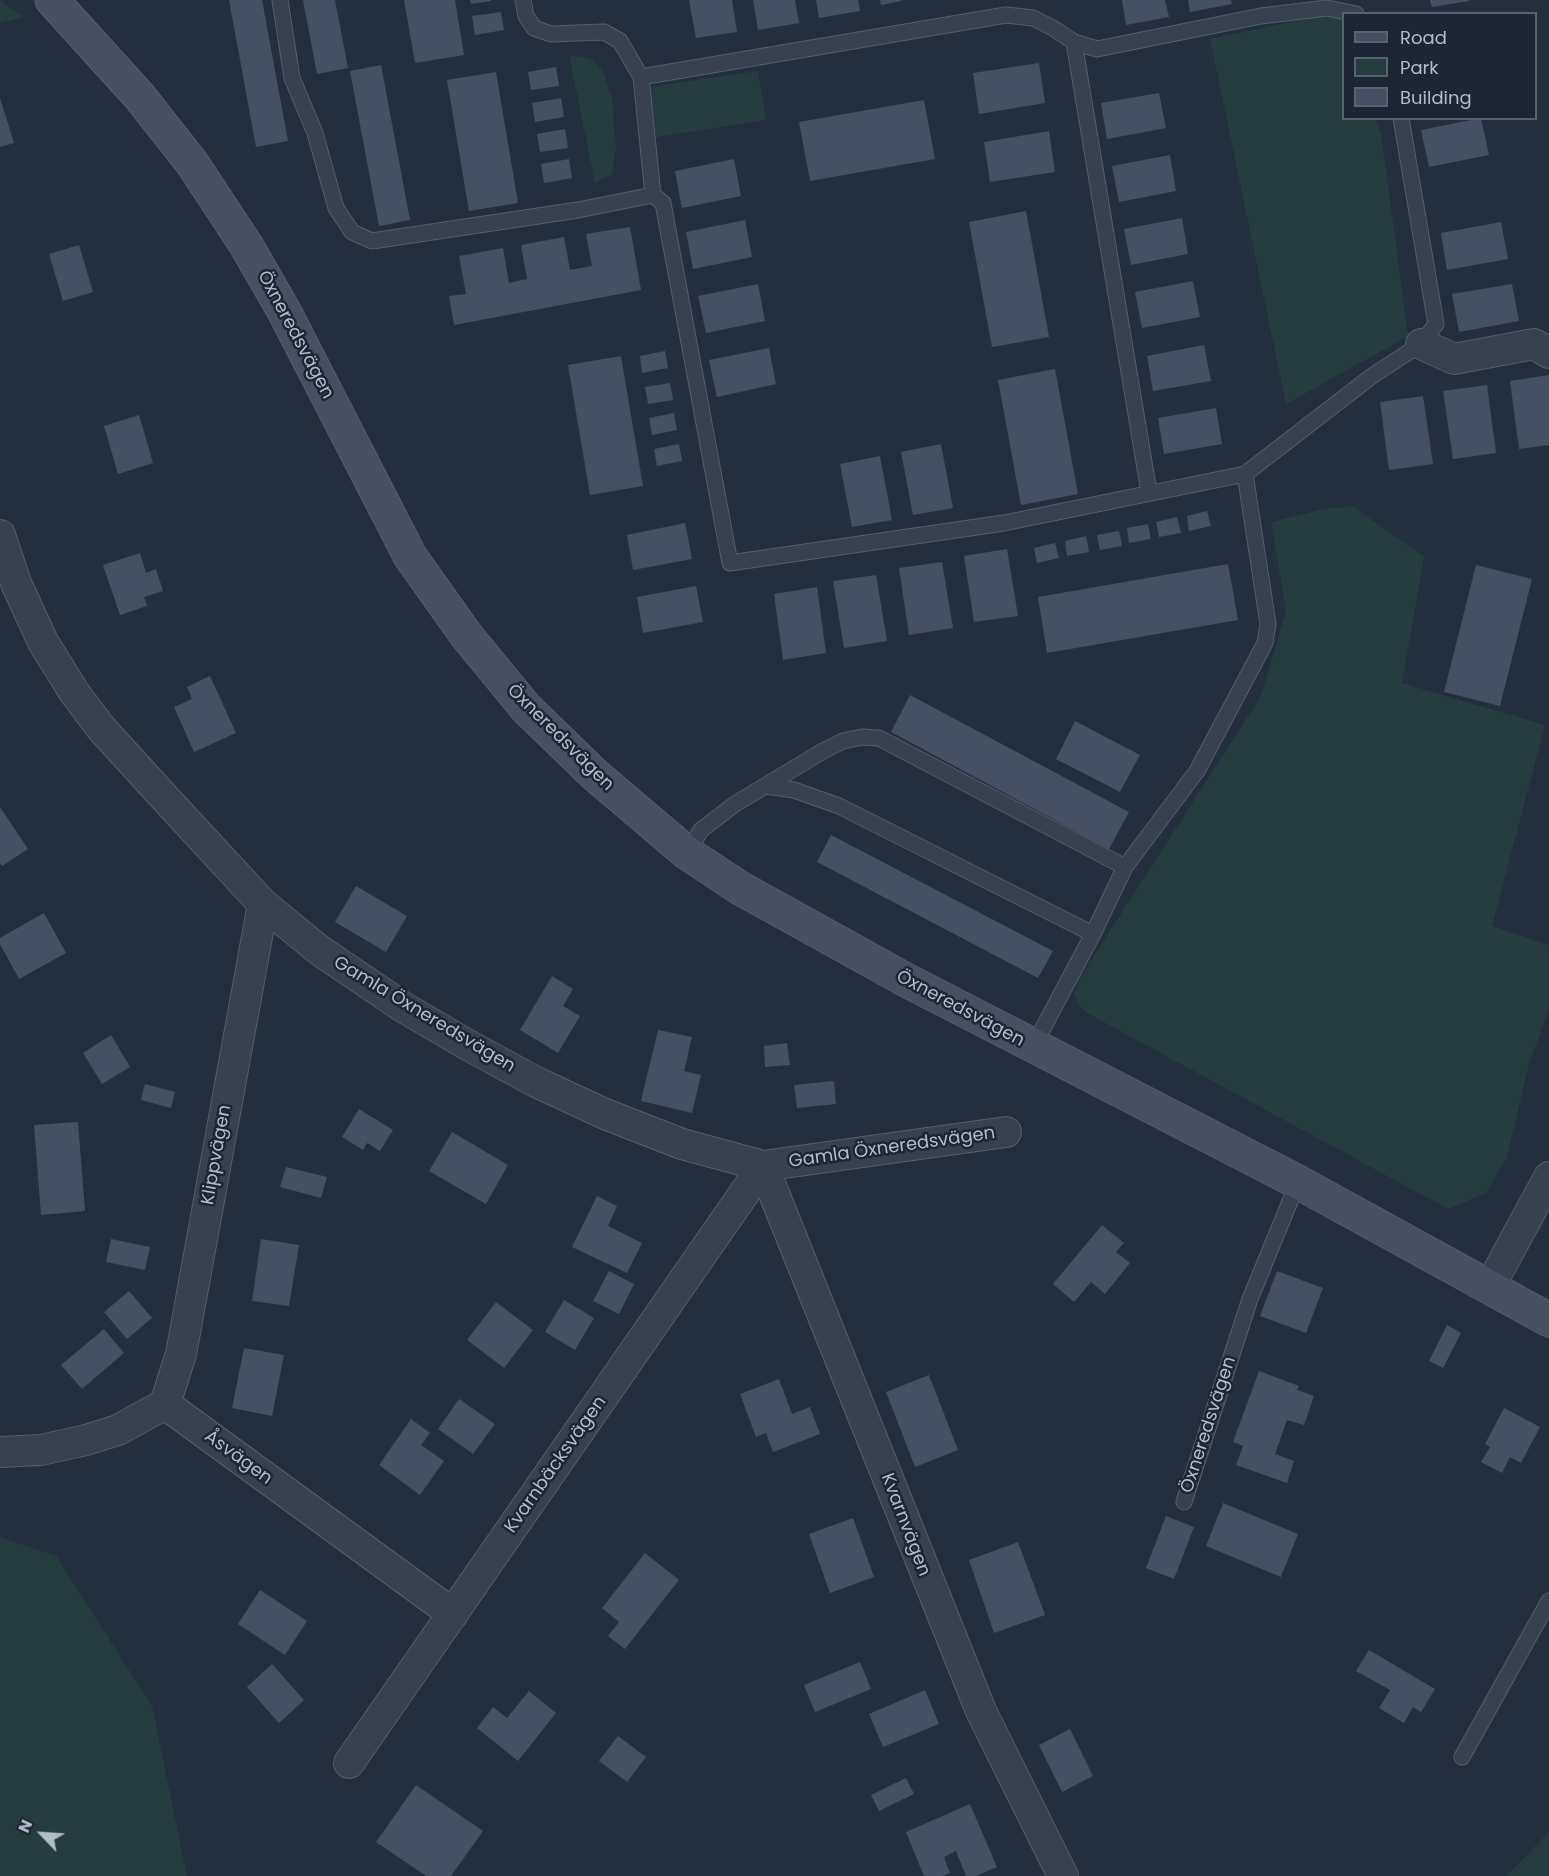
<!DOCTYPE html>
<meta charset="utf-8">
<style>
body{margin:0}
#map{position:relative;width:1549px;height:1876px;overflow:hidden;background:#242f3e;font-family:Poppins,sans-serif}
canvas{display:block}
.legend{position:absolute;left:1342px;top:12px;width:195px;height:108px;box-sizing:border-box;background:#1d2633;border:2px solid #59626f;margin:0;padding:8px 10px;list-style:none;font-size:18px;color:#b4bcc9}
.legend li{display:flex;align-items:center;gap:12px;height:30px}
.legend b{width:30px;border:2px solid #59626f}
.north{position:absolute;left:12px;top:1804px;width:60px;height:60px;-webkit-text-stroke:4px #1d2633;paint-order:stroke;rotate:295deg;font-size:16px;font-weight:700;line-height:24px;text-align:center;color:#b4bcc9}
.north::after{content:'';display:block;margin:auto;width:21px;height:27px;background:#b4bcc9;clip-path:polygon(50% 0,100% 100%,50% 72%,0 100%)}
</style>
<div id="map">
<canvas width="1549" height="1876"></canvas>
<ul class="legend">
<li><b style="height:8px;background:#465061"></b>Road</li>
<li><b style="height:16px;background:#263c3f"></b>Park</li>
<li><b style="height:16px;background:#455162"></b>Building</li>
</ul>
<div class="north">N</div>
</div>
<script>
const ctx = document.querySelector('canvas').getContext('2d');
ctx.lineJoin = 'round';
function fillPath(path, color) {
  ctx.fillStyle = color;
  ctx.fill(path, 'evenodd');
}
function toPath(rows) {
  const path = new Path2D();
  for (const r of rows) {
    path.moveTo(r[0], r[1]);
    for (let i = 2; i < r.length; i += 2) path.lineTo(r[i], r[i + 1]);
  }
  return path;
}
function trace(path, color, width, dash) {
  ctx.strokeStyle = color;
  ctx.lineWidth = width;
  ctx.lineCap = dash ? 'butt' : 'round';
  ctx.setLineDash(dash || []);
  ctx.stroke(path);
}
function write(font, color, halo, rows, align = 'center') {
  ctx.font = font + ' Poppins,sans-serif';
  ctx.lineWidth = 5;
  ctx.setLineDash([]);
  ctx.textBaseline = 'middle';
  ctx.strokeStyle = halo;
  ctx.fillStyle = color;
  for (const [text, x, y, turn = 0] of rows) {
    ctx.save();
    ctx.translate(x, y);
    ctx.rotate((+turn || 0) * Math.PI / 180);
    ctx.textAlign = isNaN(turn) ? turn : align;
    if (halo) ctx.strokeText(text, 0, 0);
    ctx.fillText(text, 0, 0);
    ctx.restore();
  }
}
fillPath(toPath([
 [0,0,23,17,0,23],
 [1342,11,1344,118,1376,119,1382,139,1408,336,1286,404,1210,39],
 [569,55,590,58,604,73,612,99,616,147,612,174,595,183],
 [758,71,766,120,656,137,649,87],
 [1352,506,1424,557,1402,683,1545,725,1492,926,1549,945,1549,1010,1530,1061,1506,1159,1486,1193,1448,1209,1087,1013,1079,1005,1074,993,1079,979,1261,696,1286,611,1271,522,1319,510],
 [0,1537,56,1556,152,1706,187,1876,0,1876],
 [1549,1832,1549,1876,1506,1876]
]), '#263c3f');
fillPath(toPath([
 [229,0,262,0,288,141,256,147],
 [303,0,335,0,348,68,317,74],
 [404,0,455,0,464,55,415,63],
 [470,0,491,0,491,1,471,4],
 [689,0,732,0,737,32,696,38],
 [753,0,795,0,799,23,758,30],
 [816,0,858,0,860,11,819,18],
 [880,0,901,0,901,1,881,5],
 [1122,0,1165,0,1169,17,1126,25],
 [1188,0,1231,0,1232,4,1190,12],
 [1430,0,1469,0,1469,1,1432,7],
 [501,12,504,30,475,35,472,16],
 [1039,63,1045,103,979,114,973,73],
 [381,65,410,220,379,226,350,71],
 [556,67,559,86,531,90,528,72],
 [496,72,518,203,469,211,447,80],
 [1159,93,1166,128,1107,139,1101,103],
 [0,98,14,143,0,147],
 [561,98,564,117,535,122,532,103],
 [924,100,935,159,810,181,799,122],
 [1481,118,1489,155,1429,167,1421,130],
 [565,129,568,148,540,152,537,134],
 [1049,131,1055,172,990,182,984,142],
 [1170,155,1176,191,1119,202,1112,166],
 [569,159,572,178,544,183,541,164],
 [734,159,741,196,682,208,675,171],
 [1026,211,1049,337,992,347,969,222],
 [1182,218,1188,254,1131,265,1124,229],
 [745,220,752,257,693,269,686,232],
 [1501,222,1508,259,1447,270,1441,233],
 [630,227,641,290,454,325,449,296,466,294,459,256,503,248,509,283,527,279,521,245,564,237,570,270,592,266,586,234],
 [79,245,93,292,63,301,49,254],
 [1193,281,1200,317,1142,328,1135,292],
 [758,284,765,321,706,333,698,296],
 [1512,284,1519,321,1459,332,1452,294],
 [1204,345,1211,381,1153,391,1147,356],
 [769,348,776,384,717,397,709,360],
 [665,351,668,368,642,373,640,356],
 [621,356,643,486,590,495,568,365],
 [1055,369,1078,494,1021,505,998,380],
 [1549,375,1549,445,1519,449,1510,381],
 [670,383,673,400,648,404,645,387],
 [1487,385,1496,453,1453,459,1443,391],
 [1423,396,1433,464,1389,470,1380,402],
 [1216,408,1222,444,1164,454,1158,418],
 [674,413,677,430,652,435,649,418],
 [139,415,153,463,118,474,104,426],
 [679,444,682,461,657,466,654,449],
 [941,444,953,508,913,515,901,452],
 [880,456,892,520,852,527,840,464],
 [1207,511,1211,526,1189,531,1187,516],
 [1177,517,1181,533,1159,537,1156,522],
 [685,523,692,559,633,570,627,535],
 [1148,524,1151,539,1129,543,1127,528],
 [1119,531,1122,546,1100,550,1097,535],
 [1086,536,1089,552,1067,556,1065,541],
 [1055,543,1059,558,1037,563,1034,548],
 [1007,549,1018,616,974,622,964,556],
 [140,553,146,573,156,569,163,591,144,597,147,606,120,615,103,565],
 [942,562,953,628,909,635,899,568],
 [1228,564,1238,620,1047,653,1038,597],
 [1476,565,1532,579,1500,706,1444,692],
 [876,575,887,641,844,648,833,581],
 [696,586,703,622,643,633,637,597],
 [817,587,826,653,783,660,774,594],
 [210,676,236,733,194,752,174,707,192,699,187,687],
 [910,695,1129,812,1109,849,891,732],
 [1075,721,1140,755,1120,792,1056,759],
 [0,807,28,849,2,866,0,863],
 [831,835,1053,951,1038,978,817,862],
 [356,886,407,916,386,952,335,922],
 [44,913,66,953,19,979,0,944,0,938],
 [552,976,573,989,563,1006,580,1016,558,1053,520,1030],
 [658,1030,692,1037,684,1071,701,1075,692,1113,641,1101],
 [111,1035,130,1067,102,1084,83,1053],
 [787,1043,790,1065,765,1067,764,1046],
 [834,1081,836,1104,797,1108,794,1085],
 [145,1084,175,1092,171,1108,141,1100],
 [359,1109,393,1130,380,1151,367,1143,363,1150,342,1137],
 [78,1122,85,1211,41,1215,34,1125],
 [452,1132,508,1165,486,1204,429,1171],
 [286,1167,327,1177,321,1198,280,1187],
 [597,1196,617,1206,608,1226,642,1243,627,1273,572,1247],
 [1102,1225,1124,1243,1116,1252,1130,1263,1105,1294,1091,1282,1074,1302,1053,1284],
 [111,1239,150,1247,145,1270,106,1262],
 [261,1239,299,1245,289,1306,252,1301],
 [609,1271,634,1284,619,1314,593,1301],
 [1277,1271,1323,1288,1306,1333,1260,1316],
 [129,1291,152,1318,127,1339,104,1312],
 [564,1300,594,1318,575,1350,545,1332],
 [496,1302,533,1330,504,1368,467,1340],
 [1447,1325,1461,1333,1443,1368,1429,1361],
 [104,1329,124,1353,82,1389,61,1365],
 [244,1348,284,1355,272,1416,232,1408],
 [1259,1371,1299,1386,1297,1390,1314,1396,1304,1425,1287,1420,1275,1454,1294,1461,1287,1483,1236,1465,1243,1446,1233,1442],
 [929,1375,958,1450,915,1467,886,1392],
 [779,1379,792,1414,810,1407,820,1434,773,1452,766,1433,756,1437,740,1394],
 [459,1399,495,1424,473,1454,438,1429],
 [1504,1408,1540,1427,1521,1463,1510,1457,1502,1473,1481,1462,1490,1447,1485,1444],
 [411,1419,430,1433,421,1445,444,1461,420,1495,379,1465],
 [1223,1503,1298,1534,1281,1577,1206,1546],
 [1166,1516,1194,1527,1174,1579,1146,1568],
 [853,1518,874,1577,830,1593,809,1534],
 [1018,1542,1045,1615,994,1633,969,1560],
 [645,1553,679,1580,625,1649,608,1636,619,1622,602,1608],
 [260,1590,307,1621,285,1655,238,1624],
 [1369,1650,1435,1689,1421,1712,1413,1707,1404,1723,1379,1708,1390,1690,1356,1671],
 [860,1662,871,1689,815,1712,804,1685],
 [272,1664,304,1700,279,1723,247,1687],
 [925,1690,939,1724,883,1747,869,1714],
 [529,1691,556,1713,518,1761,477,1728,493,1707,507,1718],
 [1070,1729,1093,1776,1062,1792,1039,1745],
 [618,1736,646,1757,627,1782,599,1761],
 [906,1778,914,1794,879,1811,871,1795],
 [416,1785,483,1831,451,1876,426,1876,376,1842],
 [970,1804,997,1867,976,1876,966,1876,956,1851,944,1857,950,1873,943,1876,924,1876,906,1832]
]), '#455162');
const lane = toPath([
 [280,0,292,78,315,133,336,208,352,232,372,241,578,210,653,195],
 [523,0,526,16,534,28,551,34,604,32,620,41,641,77,653,195,663,203,730,563,1004,523,1245,474],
 [1074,42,1149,492],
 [641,77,1006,15,1033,18,1053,28,1074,42,1097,49,1261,16,1327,8,1356,14],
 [766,786,794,790,839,806,1093,934,1033,1047],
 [687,853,701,830,735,804,823,751,843,741,862,737,879,738,1125,867],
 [1093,934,1125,867,1197,771,1265,643,1268,624,1245,474,1372,376,1421,344,1436,324,1401,118],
 [1184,1502,1250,1299,1298,1182],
 [1462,1757,1549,1601]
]);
const street = toPath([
 [1421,344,1454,359,1534,344,1549,353],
 [0,535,16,583,43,642,74,692,101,728,175,809,263,904,319,950,403,1007,466,1044,536,1082,605,1114,682,1144,763,1166,1006,1132],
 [763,1166,981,1711,1063,1876],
 [1489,1288,1549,1177],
 [165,1404,181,1354,263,904],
 [165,1404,453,1614],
 [0,1452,41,1450,86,1440,118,1430,165,1404],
 [349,1763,763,1166]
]);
const secondary = toPath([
 [52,0,140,97,192,163,246,245,284,311,410,556,466,635,526,708,594,774,687,853,740,888,906,980,1298,1182,1549,1320]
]);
trace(lane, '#565f6c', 17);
trace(street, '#565f6c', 32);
trace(secondary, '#565f6c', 35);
trace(lane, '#38414e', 15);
trace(street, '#38414e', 30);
trace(secondary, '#465061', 33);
write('18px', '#b4bcc9', '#1d2633', [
 ["Öxneredsvägen",295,335,62],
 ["Öxneredsvägen",560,738,45],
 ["Öxneredsvägen",960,1009,28],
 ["Gamla Öxneredsvägen",424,1015,31],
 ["Gamla Öxneredsvägen",892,1148,-8],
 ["Klippvägen",217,1155,-80],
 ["Öxneredsvägen",1209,1425,-72],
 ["Åsvägen",238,1458,36],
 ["Kvarnbäcksvägen",556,1465,-55],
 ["Kvarnvägen",905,1525,69]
]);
</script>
